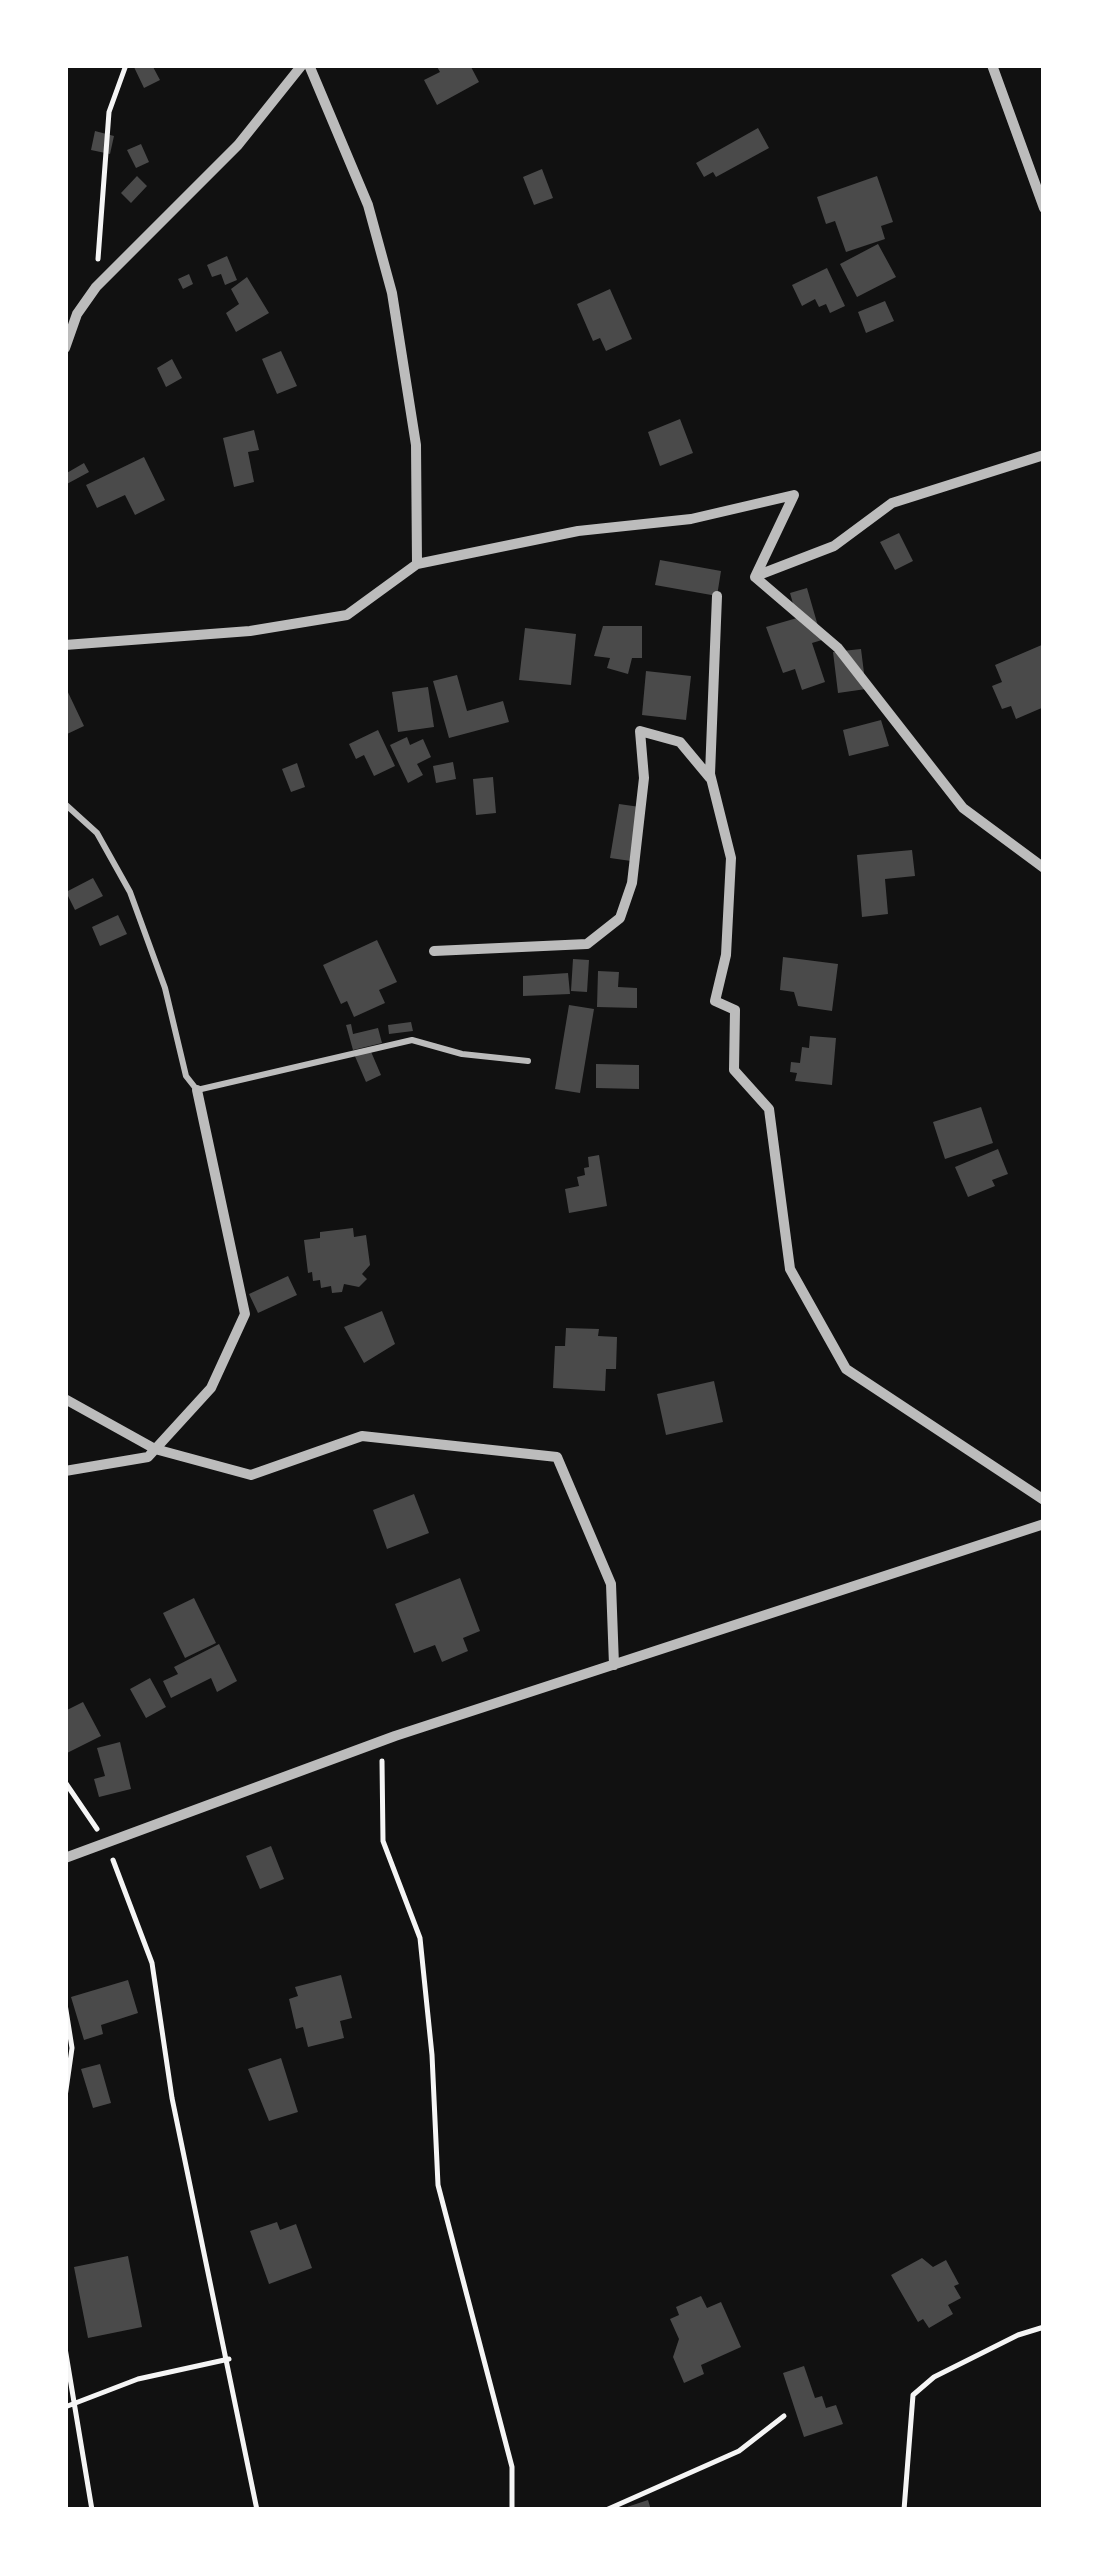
<!DOCTYPE html>
<style>
body{margin:0}
#map{position:relative;width:1109px;height:2575px;overflow:hidden;background:#111;font-family:"IBM Plex Sans",sans-serif}
canvas{display:block}
.frame{position:absolute;inset:0;border:68px solid #fff;pointer-events:none}
</style>
<div id="map">
<canvas width="1109" height="2575"></canvas>
<div class="frame"></div>
</div>
<script>
const ctx = document.querySelector('canvas').getContext('2d');
ctx.lineJoin = 'round';
function fillPath(path, color) {
  ctx.fillStyle = color;
  ctx.fill(path, 'evenodd');
}
function toPath(rows) {
  const path = new Path2D();
  for (const r of rows) {
    path.moveTo(r[0], r[1]);
    for (let i = 2; i < r.length; i += 2) path.lineTo(r[i], r[i + 1]);
  }
  return path;
}
function trace(path, color, width, dash) {
  ctx.strokeStyle = color;
  ctx.lineWidth = width;
  ctx.lineCap = dash ? 'butt' : 'round';
  ctx.setLineDash(dash || []);
  ctx.stroke(path);
}
fillPath(toPath([
 [133,65,152,65,160,80,144,88],
 [436,65,470,65,479,82,437,105,424,80,440,72],
 [758,128,769,148,716,177,713,172,704,177,696,163],
 [95,131,114,136,110,154,91,150],
 [141,144,149,162,136,168,127,150],
 [542,169,553,198,534,205,523,177],
 [137,176,147,186,131,203,121,193],
 [877,176,893,222,881,226,885,239,846,252,835,221,826,224,817,197],
 [878,244,896,277,857,297,840,264],
 [227,256,237,280,225,285,221,274,212,277,207,265],
 [827,268,845,306,830,313,826,304,819,307,815,299,802,306,792,285],
 [189,274,193,284,183,289,178,279],
 [247,277,269,313,236,332,226,313,239,304,231,289],
 [610,289,632,339,606,351,600,338,593,341,577,304],
 [885,301,894,321,866,333,858,312],
 [281,351,297,386,277,394,262,359],
 [172,359,182,378,166,387,157,368],
 [680,419,693,453,660,466,648,432],
 [254,430,259,450,248,452,254,482,234,487,223,438],
 [144,457,165,500,135,515,125,495,97,508,86,485],
 [84,463,89,472,65,485,65,474],
 [899,533,913,561,895,570,880,542],
 [660,560,721,571,717,596,655,585],
 [807,588,822,640,812,643,825,682,802,690,795,669,783,673,766,627,797,618,790,593],
 [603,626,642,626,642,658,632,658,628,674,607,668,610,658,594,656],
 [525,628,576,634,571,685,519,680],
 [1044,644,1044,707,1016,719,1011,706,1002,709,992,686,1002,682,995,665],
 [861,649,866,689,838,693,833,652],
 [646,671,691,676,686,720,642,715],
 [457,675,467,711,503,701,509,722,449,738,433,681],
 [65,686,84,726,65,735],
 [428,687,434,727,398,732,392,692],
 [881,720,889,746,849,756,843,730],
 [378,730,395,766,374,776,364,755,356,759,349,744],
 [407,737,410,745,423,739,431,757,417,764,423,775,408,783,390,745],
 [453,762,456,779,436,783,433,766],
 [297,763,305,787,291,792,282,769],
 [493,777,496,813,476,815,473,779],
 [619,804,640,807,631,861,610,858],
 [912,850,915,876,885,879,888,914,862,917,857,855],
 [93,878,103,896,75,910,66,892],
 [118,915,127,934,100,946,92,927],
 [377,940,397,982,379,990,385,1003,354,1017,347,1001,341,1004,323,965],
 [783,957,838,964,832,1011,798,1006,794,992,780,990],
 [573,959,589,960,587,992,571,991],
 [598,971,619,972,618,987,637,988,637,1008,597,1007],
 [568,973,570,994,523,996,523,976],
 [569,1005,594,1009,580,1093,555,1089],
 [411,1022,413,1031,389,1034,388,1025],
 [351,1024,353,1034,378,1028,382,1043,353,1050,346,1025],
 [810,1036,836,1038,832,1085,795,1081,797,1073,790,1072,791,1062,800,1063,802,1047,809,1048],
 [369,1047,381,1075,366,1082,354,1054],
 [596,1064,639,1065,639,1089,596,1088],
 [981,1107,993,1143,945,1159,933,1122],
 [998,1149,1008,1174,992,1180,995,1186,968,1197,955,1167],
 [599,1155,607,1206,569,1213,565,1189,579,1186,577,1177,585,1175,584,1168,589,1167,588,1157],
 [353,1228,354,1237,366,1235,370,1265,362,1274,367,1279,359,1287,344,1284,342,1292,332,1293,331,1286,321,1288,320,1280,313,1281,312,1272,308,1273,304,1240,320,1238,320,1232],
 [288,1276,297,1295,258,1313,249,1294],
 [382,1311,395,1344,364,1363,344,1327],
 [566,1328,599,1329,598,1336,617,1337,616,1369,606,1369,605,1391,553,1388,555,1346,565,1346],
 [714,1381,723,1422,666,1435,657,1394],
 [414,1494,429,1533,387,1549,373,1510],
 [460,1578,480,1631,463,1638,468,1651,442,1662,435,1645,414,1653,395,1604],
 [194,1598,216,1643,185,1658,163,1613],
 [219,1644,237,1681,217,1692,211,1678,171,1698,163,1681,178,1674,174,1667],
 [150,1678,166,1707,146,1718,130,1689],
 [83,1702,101,1736,65,1754,65,1711],
 [120,1742,131,1789,99,1797,94,1779,105,1776,97,1748],
 [271,1846,284,1879,260,1889,246,1856],
 [341,1975,352,2018,340,2021,344,2038,308,2047,303,2027,296,2029,289,1999,298,1996,295,1987],
 [128,1980,138,2013,101,2025,103,2034,84,2040,71,1997],
 [281,2058,298,2112,269,2121,248,2069],
 [100,2064,111,2103,93,2108,81,2069],
 [277,2222,280,2230,296,2224,312,2268,269,2284,250,2231],
 [128,2256,142,2327,88,2338,74,2267],
 [922,2258,933,2267,946,2260,959,2284,954,2286,961,2298,948,2305,953,2314,929,2328,923,2319,918,2322,891,2275],
 [701,2296,707,2308,721,2302,741,2347,701,2365,704,2374,684,2383,673,2357,679,2339,670,2319,679,2315,676,2307],
 [804,2366,815,2398,822,2396,826,2408,836,2405,843,2424,804,2437,783,2373],
 [648,2500,651,2510,621,2510,621,2509]
]), '#4a4a4a');
trace(toPath([
 [98,259,109,112,126,65],
 [382,1761,383,1841,420,1938,432,2055,438,2185,512,2467,512,2510],
 [65,1782,97,1829],
 [113,1860,152,1963,172,2098,257,2510],
 [65,2004,72,2048,65,2097],
 [65,2348,92,2510],
 [65,2407,138,2379,229,2359],
 [606,2510,739,2451,784,2416],
 [904,2510,913,2395,934,2377,1018,2335,1044,2327]
]), '#f5f5f5', 5);
trace(toPath([
 [65,804,97,833,130,892,165,988,186,1076,197,1090,412,1040,462,1054,528,1061]
]), '#bcbcbc', 6);
trace(toPath([
 [309,65,368,205,392,293,416,445,417,564],
 [992,65,1044,208],
 [65,348,77,314,96,287,238,145,302,65],
 [756,576,834,546,892,503,1044,455],
 [755,577,838,648,963,808,1044,868],
 [717,596,710,774,731,858,726,955,715,1001,735,1010,734,1070,769,1109,790,1269,846,1369,1044,1500],
 [65,645,250,631,347,615,417,564,578,531,691,519,794,495,755,577],
 [434,951,587,944,620,918,632,883,644,778,640,731,680,742,710,778],
 [65,1399,155,1449,251,1475,362,1436,557,1457,611,1584,614,1665],
 [65,1471,148,1457,211,1388,245,1314,197,1090],
 [65,1858,395,1736,1044,1524]
]), '#bcbcbc', 10);
</script>
